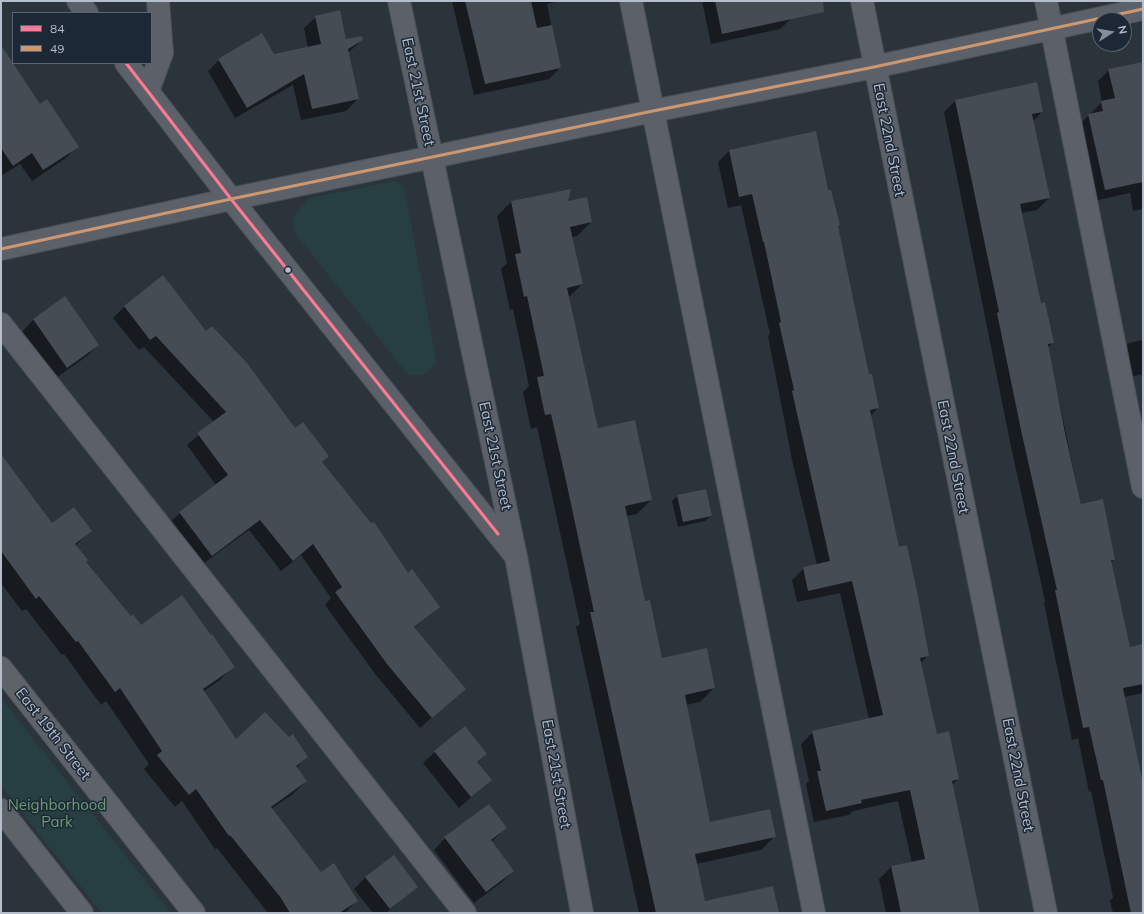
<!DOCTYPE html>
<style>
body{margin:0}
#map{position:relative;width:1144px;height:914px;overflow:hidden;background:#2b333b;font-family:Mulish,sans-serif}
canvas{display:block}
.frame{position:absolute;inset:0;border:2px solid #b5becc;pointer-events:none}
.legend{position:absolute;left:12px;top:12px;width:140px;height:52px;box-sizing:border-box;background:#1d2837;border:1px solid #5a6473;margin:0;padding:5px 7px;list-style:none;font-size:12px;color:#b5becc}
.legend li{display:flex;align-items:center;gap:8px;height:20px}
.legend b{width:20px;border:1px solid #5a6473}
.north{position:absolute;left:1092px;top:12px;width:40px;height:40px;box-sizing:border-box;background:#1d2837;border:1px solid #5a6473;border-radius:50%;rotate:78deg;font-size:11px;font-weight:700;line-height:16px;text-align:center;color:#b5becc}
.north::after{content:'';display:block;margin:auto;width:14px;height:18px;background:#858d99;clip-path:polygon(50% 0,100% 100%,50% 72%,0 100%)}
</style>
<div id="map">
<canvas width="1144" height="914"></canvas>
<div class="frame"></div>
<ul class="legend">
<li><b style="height:5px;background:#fe7a93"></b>84</li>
<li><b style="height:5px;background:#cd976f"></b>49</li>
</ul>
<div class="north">N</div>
</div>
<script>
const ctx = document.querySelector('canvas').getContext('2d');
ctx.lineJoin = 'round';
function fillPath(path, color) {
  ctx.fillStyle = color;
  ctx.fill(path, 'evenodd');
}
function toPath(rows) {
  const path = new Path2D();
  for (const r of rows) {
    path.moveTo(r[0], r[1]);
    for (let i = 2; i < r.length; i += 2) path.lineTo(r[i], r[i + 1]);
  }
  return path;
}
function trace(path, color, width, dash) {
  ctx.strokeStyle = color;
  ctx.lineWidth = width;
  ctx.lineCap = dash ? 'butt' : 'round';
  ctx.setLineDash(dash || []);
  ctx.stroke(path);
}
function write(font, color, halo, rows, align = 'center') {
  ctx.font = font + ' Mulish,sans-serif';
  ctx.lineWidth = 3;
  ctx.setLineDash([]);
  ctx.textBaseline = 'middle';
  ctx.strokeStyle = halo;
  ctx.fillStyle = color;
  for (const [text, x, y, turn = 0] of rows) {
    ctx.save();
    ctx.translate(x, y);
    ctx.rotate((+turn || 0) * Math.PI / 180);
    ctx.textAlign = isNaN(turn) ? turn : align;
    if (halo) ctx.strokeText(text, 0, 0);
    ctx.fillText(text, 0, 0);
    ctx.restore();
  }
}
fillPath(toPath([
 [395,181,404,186,437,364,423,375,408,375,295,233,292,219,309,198],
 [1,698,171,913,102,913,37,832,1,786]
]), '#273e42');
fillPath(toPath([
 [452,1,559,1,547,4,560,68,549,79,474,95],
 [702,1,787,1,791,19,780,29,711,44],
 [316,17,345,40,362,40,348,53,358,99,346,111,301,120,293,85,235,118,208,71,219,60,274,55,308,48,304,28],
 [1,47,40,105,77,146,66,158,32,181,20,164,1,176],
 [1109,70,1143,73,1143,209,1133,211,1130,193,1094,201,1078,126,1102,102,1098,81],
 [955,101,1042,112,1033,121,1049,198,1037,210,1021,213,1040,305,1052,343,1048,348,1081,505,1114,559,1111,563,1129,648,1143,645,1143,693,1124,697,1143,788,1143,913,1113,913,1110,901,1113,897,1091,791,1089,792,1078,738,1072,740,1044,603,1045,601,1010,442,944,112],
 [730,150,828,191,837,226,868,375,878,408,870,416,898,548,928,655,921,663,936,735,958,779,952,785,980,913,886,913,879,879,891,867,912,863,898,801,853,811,849,815,814,822,806,784,809,781,801,744,813,732,869,719,840,593,797,602,792,580,804,568,817,565,792,460,768,336,770,334,741,205,728,208,718,162],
 [511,202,566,202,591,222,577,236,572,237,582,284,568,298,598,429,651,500,637,514,626,516,644,602,661,659,714,688,700,702,686,705,709,823,775,836,761,850,696,864,704,902,778,913,639,913,576,627,580,624,537,427,531,429,523,392,529,386,513,309,510,310,501,269,507,263,497,216],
 [65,298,98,345,87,356,56,378,22,332,33,320],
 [125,306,206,332,295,430,328,456,321,463,408,574,439,607,414,628,464,689,420,728,376,675,325,605,331,598,301,555,281,571,249,530,200,566,168,524,180,513,216,485,187,445,214,422,144,347,139,350,113,318],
 [1143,340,1143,374,1124,378,1118,354,1129,343],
 [1,455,52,524,90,531,75,546,85,562,130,617,141,626,233,667,220,680,204,691,236,740,307,757,296,768,306,781,293,794,271,809,321,873,357,900,345,913,268,913,217,848,215,849,182,801,175,807,144,769,149,764,106,701,101,705,64,654,62,655,26,609,22,611,1,583],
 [678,496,711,516,705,521,678,527,672,501],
 [435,752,486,754,477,763,490,780,459,808,423,763],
 [506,828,491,842,513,871,502,882,474,903,434,850,445,838],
 [366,877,417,887,386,913,373,913,354,889]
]), '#0007');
fillPath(toPath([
 [465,1,531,1,537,28,552,25,561,68,485,84],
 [715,1,823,1,824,12,722,34],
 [340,10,346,39,362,36,363,40,348,49,359,99,312,109,304,74,247,108,218,59,262,33,274,54,321,44,315,16],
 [1,45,40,104,47,99,79,147,43,170,32,153,13,166,1,148],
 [1143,62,1143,182,1105,190,1088,114,1103,111,1101,101,1115,98,1108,69],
 [1037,82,1043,112,1032,114,1050,198,1020,204,1041,303,1045,302,1054,343,1048,344,1065,433,1081,504,1103,499,1115,560,1111,560,1130,647,1143,644,1143,684,1123,688,1143,784,1143,913,1131,913,1103,780,1101,780,1089,727,1083,728,1055,590,1057,590,1021,430,997,313,999,312,955,100],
 [816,131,828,190,831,190,840,225,838,226,850,284,869,374,872,374,879,408,870,410,899,547,907,545,918,596,929,656,920,658,937,734,949,731,959,779,952,781,980,913,901,913,891,866,925,859,910,790,861,800,862,803,826,811,817,771,821,771,812,731,883,715,852,581,808,591,803,567,830,561,792,391,794,390,779,323,781,322,764,242,763,242,752,194,739,197,729,150],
 [571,189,568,201,587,197,592,222,570,227,583,284,567,288,598,428,635,420,652,500,625,506,645,601,650,600,662,658,707,648,715,688,685,695,710,822,770,809,776,837,695,854,705,901,773,886,779,913,656,913,590,612,594,612,565,476,551,414,545,415,537,377,544,376,527,296,524,297,515,254,521,253,511,201],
 [163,275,206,331,212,326,247,363,295,428,303,422,329,456,322,462,371,523,374,522,408,573,412,569,440,607,414,627,466,689,432,718,387,664,335,592,342,587,313,544,293,561,260,520,212,556,179,512,228,475,197,433,226,412,156,336,150,340,124,306],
 [65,296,99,345,67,368,33,319],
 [1,454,52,523,74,507,92,531,75,544,88,560,86,562,131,616,133,614,141,625,182,595,211,635,212,634,235,667,203,689,236,739,265,712,289,737,293,734,308,757,296,766,307,781,271,807,321,872,334,863,358,901,339,913,290,913,281,898,230,835,229,836,196,789,189,795,157,755,162,751,120,688,115,692,78,641,76,642,39,596,36,599,1,551],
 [706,489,712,516,683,522,677,495],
 [465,726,487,754,477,762,492,780,471,797,434,751],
 [489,804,507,828,491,840,514,871,486,892,444,837],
 [394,855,418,887,390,909,365,877]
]), '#454c53');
const minor = toPath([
 [78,1,87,13],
 [399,1,516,557,582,913],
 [631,1,814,913],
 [862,1,1046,913],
 [1046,1,1143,487],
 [126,63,231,199,513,553],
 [148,91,162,53,158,1],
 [1,249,231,199,653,111,874,67,1143,9],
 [1,324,465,913]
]);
const major = toPath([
 [1,668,194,913],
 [1,810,82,913]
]);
trace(minor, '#494f55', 24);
trace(major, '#494f58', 24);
trace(minor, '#5b6069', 22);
trace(major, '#5e636a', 22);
trace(toPath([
 [126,63,231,199,498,534]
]), '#fe7a93', 3);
trace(toPath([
 [1,249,231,199,653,111,874,67,1143,9]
]), '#cd976f', 3);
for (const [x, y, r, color] of [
 [288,270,3.5,"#b5becc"]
]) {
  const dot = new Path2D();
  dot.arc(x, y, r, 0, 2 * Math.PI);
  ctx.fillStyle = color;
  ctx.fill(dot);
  trace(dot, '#1d2837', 1.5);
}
write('15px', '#b5becc', '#1d2837', [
 ["East 21st Street",418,92,78],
 ["East 22nd Street",889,140,79],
 ["East 21st Street",495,456,78],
 ["East 22nd Street",953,457,79],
 ["East 19th Street",53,734,52],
 ["East 21st Street",556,774,80],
 ["East 22nd Street",1018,775,79]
]);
write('15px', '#6b9e75', '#1d2837', [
 ["Neighborhood",57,805],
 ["Park",57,822]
]);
</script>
